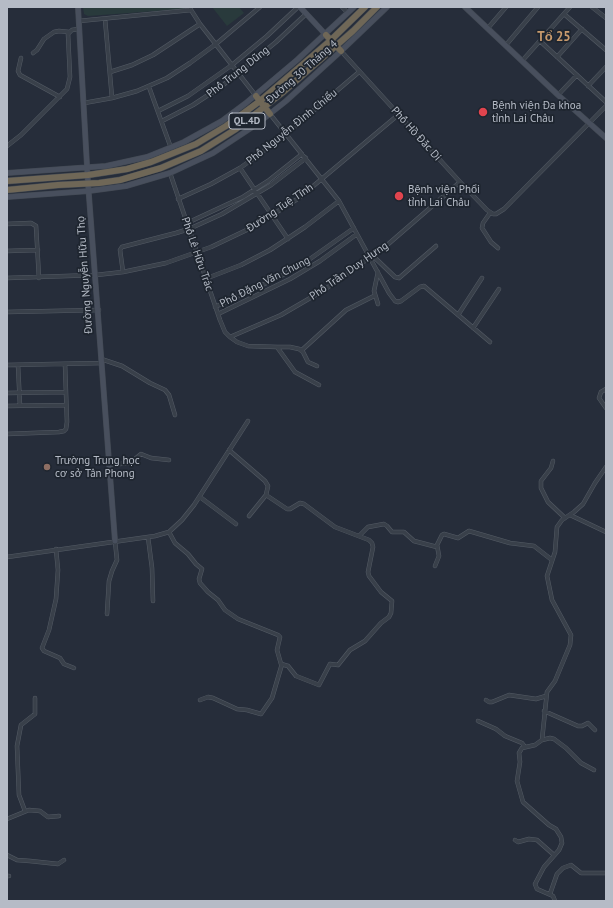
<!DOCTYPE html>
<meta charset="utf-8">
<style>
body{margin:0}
#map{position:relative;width:613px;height:908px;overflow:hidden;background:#262d3a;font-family:"PT Sans",sans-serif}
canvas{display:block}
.frame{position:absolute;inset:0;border:8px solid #b5bbc6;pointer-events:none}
</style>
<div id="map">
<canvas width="613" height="908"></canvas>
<div class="frame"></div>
</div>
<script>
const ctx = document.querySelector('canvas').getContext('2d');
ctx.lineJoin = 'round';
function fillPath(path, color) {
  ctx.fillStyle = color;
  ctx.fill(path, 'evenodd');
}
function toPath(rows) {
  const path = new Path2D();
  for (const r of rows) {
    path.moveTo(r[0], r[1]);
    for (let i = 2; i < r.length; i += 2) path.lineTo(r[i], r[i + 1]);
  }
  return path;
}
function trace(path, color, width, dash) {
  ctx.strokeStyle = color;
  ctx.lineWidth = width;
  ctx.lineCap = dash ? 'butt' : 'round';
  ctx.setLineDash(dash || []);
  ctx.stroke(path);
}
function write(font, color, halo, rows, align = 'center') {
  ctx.font = font + ' "PT Sans",sans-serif';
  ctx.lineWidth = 3.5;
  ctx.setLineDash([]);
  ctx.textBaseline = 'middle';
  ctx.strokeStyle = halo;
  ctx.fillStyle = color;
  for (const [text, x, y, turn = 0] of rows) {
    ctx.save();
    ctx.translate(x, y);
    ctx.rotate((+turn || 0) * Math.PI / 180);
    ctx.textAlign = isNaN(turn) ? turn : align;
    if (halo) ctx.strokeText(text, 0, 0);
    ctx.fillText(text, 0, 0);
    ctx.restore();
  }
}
fillPath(toPath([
 [83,7,185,7,184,9,88,16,84,14],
 [212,7,239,7,244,13,227,26]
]), '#293a3c');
const street = toPath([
 [190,7,191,10,200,24,256,96],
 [342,7,348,13],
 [592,7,606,18],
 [564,14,606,50],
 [105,19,112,98],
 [79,21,191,10],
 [488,28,506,7],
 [540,41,606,102],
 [506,45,538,7],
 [341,51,460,182,487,210,493,214,496,214,504,209,606,106],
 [33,53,37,50,44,39,54,32,59,31,69,32],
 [557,57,582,29],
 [21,58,18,71,20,75,60,97],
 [522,61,570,7],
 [110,72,132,65,153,55,200,24],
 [588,86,606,67],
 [149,87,171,148],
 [558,95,577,75],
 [84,103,112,98,137,91,167,78,190,63,216,44,260,7],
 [158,111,188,96,232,65,267,36,298,7],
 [270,114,339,201,389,293,395,301,398,302,401,301,420,287,424,286,490,342],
 [162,121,193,105,222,86,276,42,306,14],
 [7,146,21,135,67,89,70,77,68,34,72,30,79,29],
 [240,168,288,239],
 [170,173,220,320,225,332,230,337,281,315,324,290,386,246,460,182],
 [178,199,211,184,240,168,254,158,286,134,359,72],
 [490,213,483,223,482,228,491,242,498,248],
 [187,223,243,197,268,181,302,154],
 [7,224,31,223,36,226,39,278],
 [7,251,38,250],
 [373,256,395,277,399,278,436,246],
 [123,272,120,250,122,247,176,233,189,229,222,214,271,185,306,158],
 [7,278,96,275,123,272,166,263,211,247,253,227,299,198,398,115],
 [205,279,241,265,270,250,305,227,339,201],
 [378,304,374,291,378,272],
 [215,307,275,279,300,266,354,228],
 [7,312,99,310],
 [218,314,290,279,320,261,357,234],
 [458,315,482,278],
 [473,328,499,289],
 [230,337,237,342,248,346,277,347,295,372,319,385],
 [277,347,290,347,299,349,303,352,308,362,317,366],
 [302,350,346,310,374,296],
 [101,359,122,366,150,383,165,390,169,395,175,415],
 [7,365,102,363],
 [18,365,20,406],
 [606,389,601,392,599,398,606,408],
 [7,393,66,392],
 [7,406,66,405],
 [7,434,59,432,64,431,66,429,67,422,65,364],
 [229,450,265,481,268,486,266,495,249,516],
 [553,461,551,468,541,481,541,488,548,502,565,518],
 [109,465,130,463,141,454,151,458,169,460],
 [200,497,236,524],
 [570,515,606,532],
 [169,532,175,543,188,554,196,564,202,569,199,579,200,583,208,592,218,600,225,610,238,619,278,635,280,637,277,650,281,664,288,666,296,676,319,685,330,664,338,665,350,650,365,641,381,623,389,617,391,613,392,601,381,592,369,576,368,572,373,547,372,543,369,540,335,527,304,504,300,503,290,509,287,509,266,495],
 [359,536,368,527,384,524,387,526,392,532,404,532,414,541,437,547],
 [148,537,152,568,153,601],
 [56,549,58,570,56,599,49,630,42,648,44,651,60,658,64,664,74,668],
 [7,557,155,536,169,532,182,520,194,505,248,421],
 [435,566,439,556,437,545,442,535,444,534,458,538,469,531,510,543,534,546,552,560],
 [107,614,109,581,112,571,117,560,115,541],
 [200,700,208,697,213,698,237,709,247,710,261,714,272,698,282,664],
 [486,700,489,702,492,702,509,695,536,699,546,696],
 [544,711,578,726,582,726,588,723,595,730],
 [478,721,496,729,505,736,522,743,525,747],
 [542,740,550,738,554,739,566,748,581,763,594,770],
 [25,811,19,795,17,746,21,725,35,714,35,698],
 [7,819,29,810,40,811,48,817,59,816],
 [515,840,518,842,529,839,537,840,554,855],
 [7,855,17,860,30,861,58,864,64,860],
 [7,876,9,876],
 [550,894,557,874,563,868,571,865,581,873,606,873],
 [555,901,553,896,537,889,535,884,544,867,559,850,562,843,561,837,556,829,549,825,523,802,517,781,520,762,519,753,522,748,535,745,542,740,547,692,555,681,570,645,571,635,552,600,547,576,555,552,557,527,562,520,574,512,583,504,595,483,606,467]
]);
const secondary = toPath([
 [78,7,88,183,115,541],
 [300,7,326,35],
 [465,7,558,95,606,138],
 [7,173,106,166,147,157,184,142,222,121,246,103,297,60,354,7],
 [7,197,89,191,126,186,170,173,213,153,257,124,286,101,341,51,387,7]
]);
const highway = toPath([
 [326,35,341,51],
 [256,96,270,114],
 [7,181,88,175,127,169,151,162,196,144,226,126,260,101,331,40,365,7],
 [7,190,58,185,99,183,120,180,161,168,201,151,236,129,282,93,353,31,377,7]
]);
trace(street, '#545b65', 4.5);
trace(secondary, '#424953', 6);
trace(highway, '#414852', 7);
trace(street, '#39404a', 3.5);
trace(secondary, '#484f5d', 5);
trace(highway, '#6f6757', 6);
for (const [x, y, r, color] of [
 [483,112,5,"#e0444e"],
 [399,196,5,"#e0444e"],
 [47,467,4,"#8d6e63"]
]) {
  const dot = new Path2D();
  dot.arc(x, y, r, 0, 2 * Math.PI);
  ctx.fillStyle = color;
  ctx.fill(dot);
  trace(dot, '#1e252f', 1.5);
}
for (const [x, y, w] of [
 [247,121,36]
]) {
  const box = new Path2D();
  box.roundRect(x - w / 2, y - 8, w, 16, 3);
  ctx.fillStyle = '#1e252f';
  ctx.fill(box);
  trace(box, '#b5bbc6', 1);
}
write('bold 10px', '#b5bbc6', null, [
 ["QL.4D",247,121]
]);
write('11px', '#b5bbc6', '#1e252f', [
 ["Phố Trung Dũng",238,72,-38],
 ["Đường 30 Tháng 4",302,72,-41],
 ["Phố Nguyễn Đình Chiểu",292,127,-39],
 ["Phố Hồ Đắc Di",416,134,48],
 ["Đường Tuệ Tĩnh",280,208,-34],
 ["Phố Lê Hữu Trác",197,254,71],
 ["Phố Trần Duy Hưng",349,271,-35],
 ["Đường Nguyễn Hữu Thọ",85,275,-94],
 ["Phố Đặng Văn Chung",265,282,-27]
]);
write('11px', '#b5bbc6', '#1e252f', [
 ["Bệnh viện Đa khoa",492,106],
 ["tỉnh Lai Châu",492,119],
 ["Bệnh viện Phổi",408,190],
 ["tỉnh Lai Châu",408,203],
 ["Trường Trung học",55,461],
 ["cơ sở Tân Phong",55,474]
], 'left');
write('bold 13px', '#c89a6d', '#1e252f', [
 ["Tổ 25",554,37]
]);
</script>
